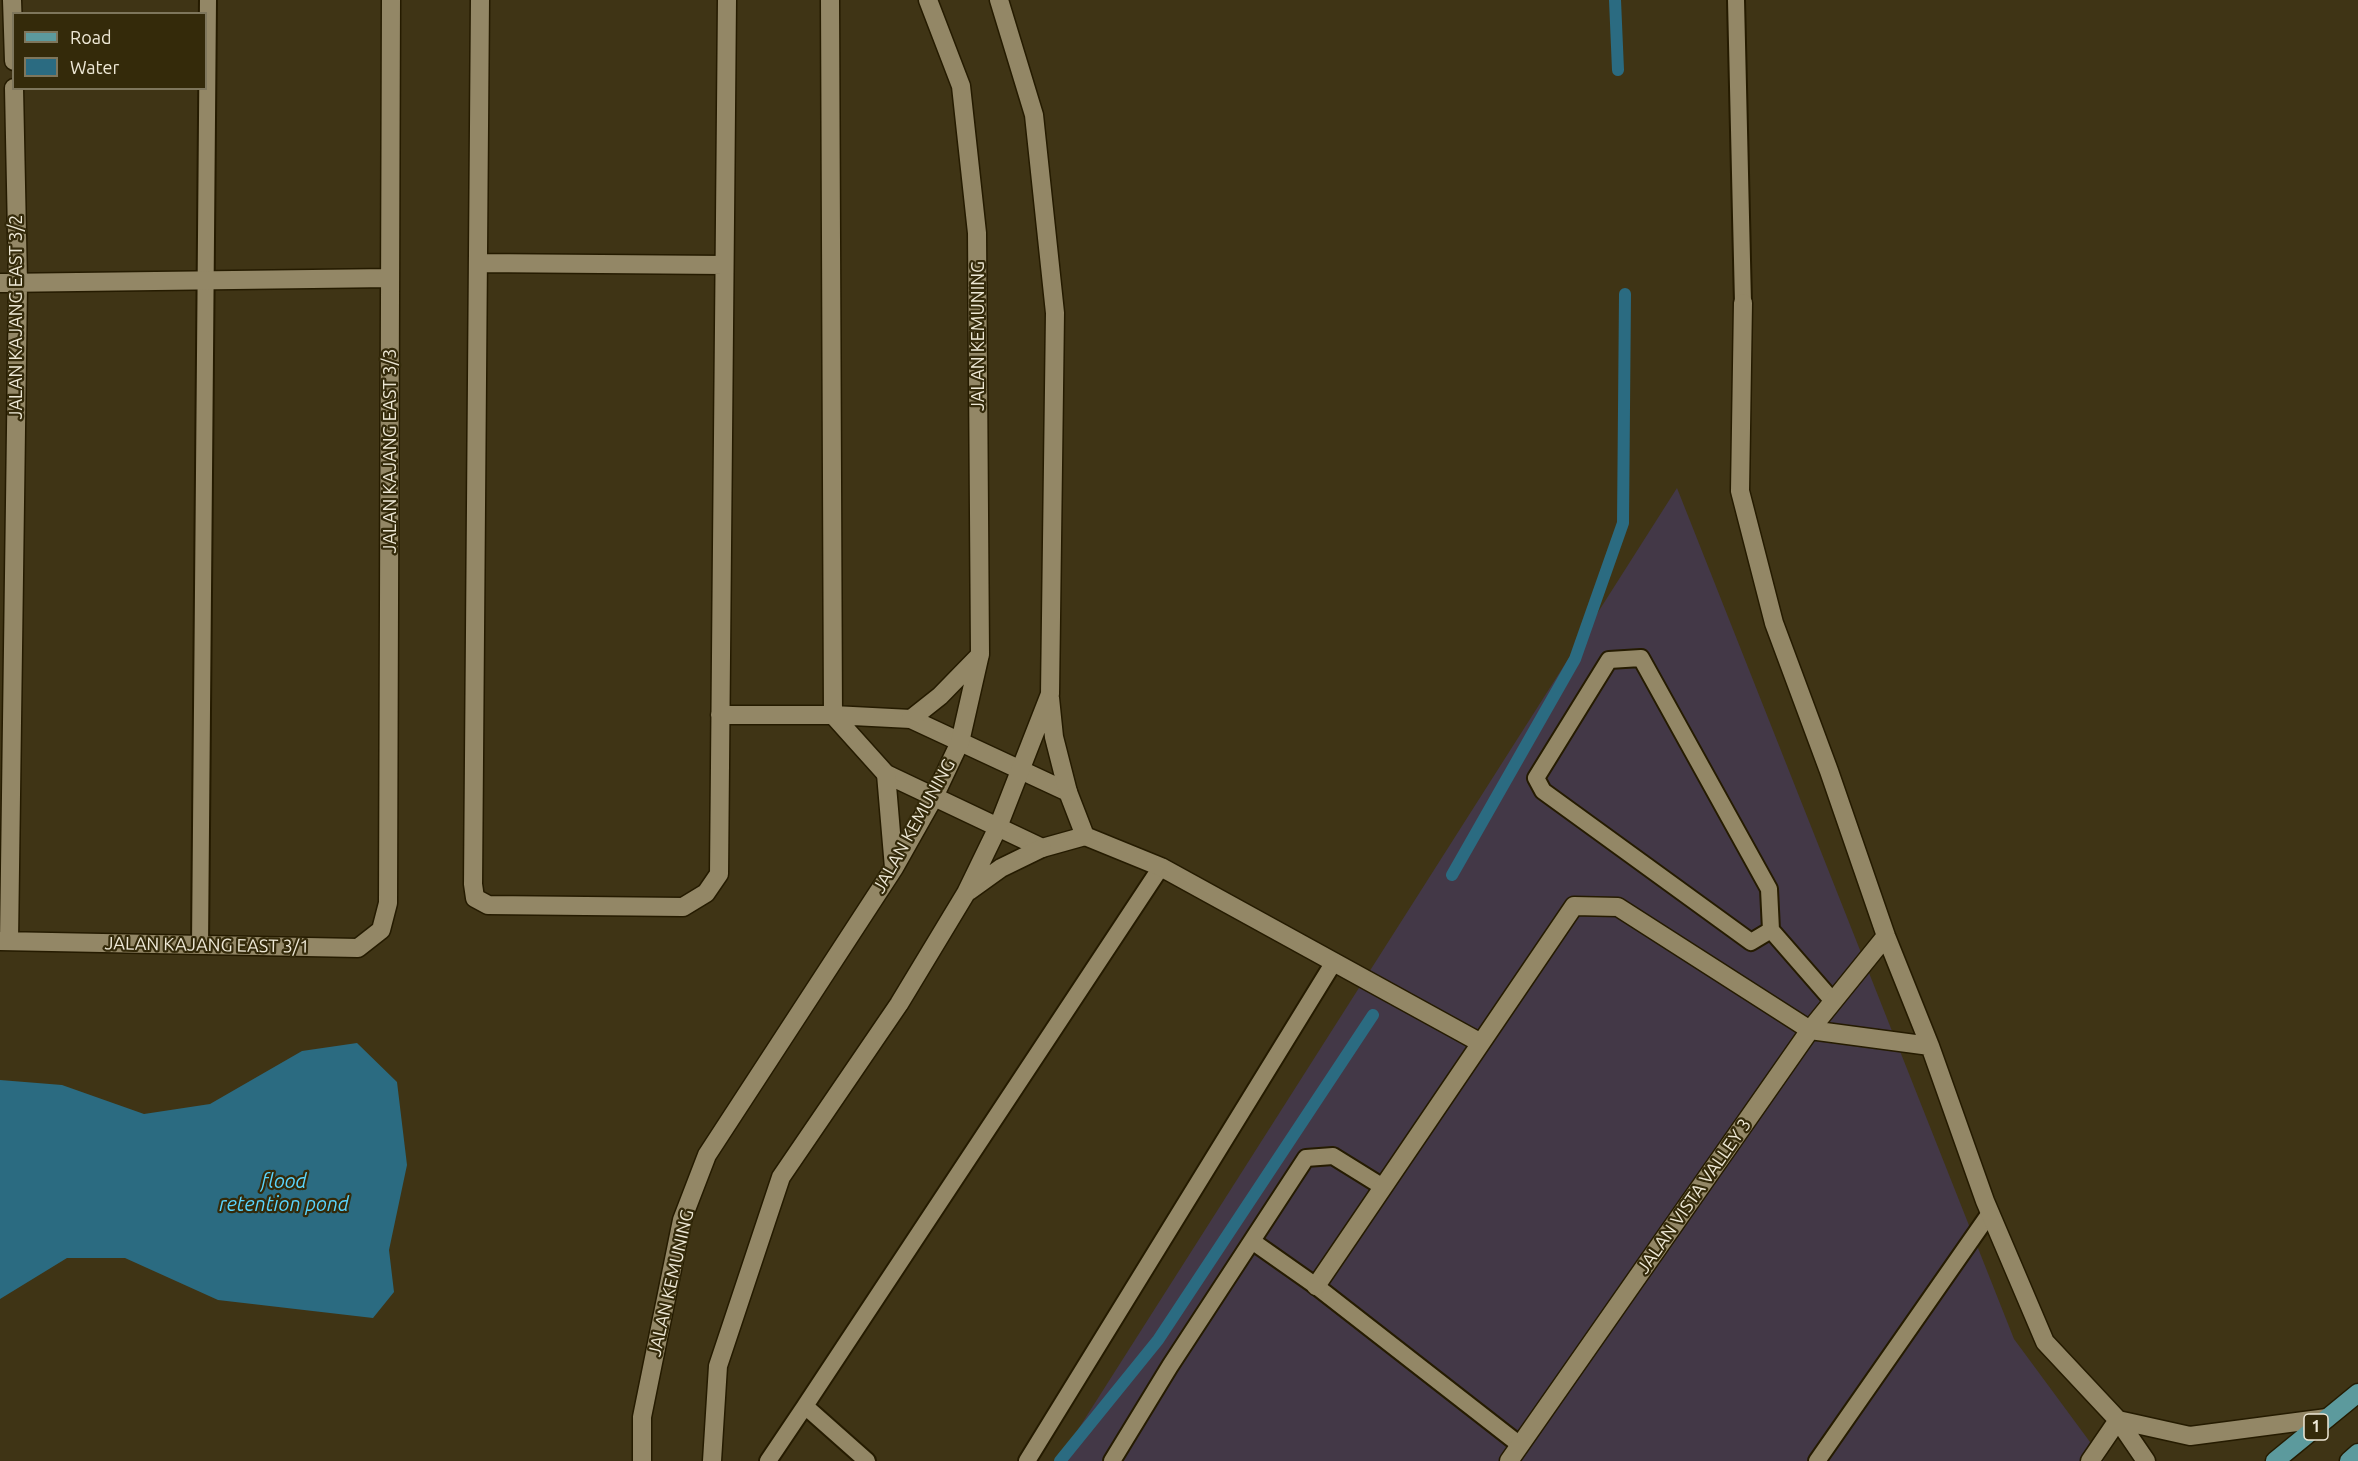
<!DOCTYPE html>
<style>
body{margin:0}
#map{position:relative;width:2358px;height:1461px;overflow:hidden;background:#3f3415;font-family:Ubuntu,sans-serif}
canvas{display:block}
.legend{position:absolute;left:12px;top:12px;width:195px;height:78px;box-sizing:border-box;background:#342a0a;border:2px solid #7e765c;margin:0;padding:8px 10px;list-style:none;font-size:18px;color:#eee8d6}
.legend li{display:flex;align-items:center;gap:12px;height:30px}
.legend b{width:30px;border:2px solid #7e765c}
</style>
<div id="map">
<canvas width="2358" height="1461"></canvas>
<ul class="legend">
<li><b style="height:8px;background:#5c9a9d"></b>Road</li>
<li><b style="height:16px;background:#2b6b81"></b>Water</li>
</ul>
</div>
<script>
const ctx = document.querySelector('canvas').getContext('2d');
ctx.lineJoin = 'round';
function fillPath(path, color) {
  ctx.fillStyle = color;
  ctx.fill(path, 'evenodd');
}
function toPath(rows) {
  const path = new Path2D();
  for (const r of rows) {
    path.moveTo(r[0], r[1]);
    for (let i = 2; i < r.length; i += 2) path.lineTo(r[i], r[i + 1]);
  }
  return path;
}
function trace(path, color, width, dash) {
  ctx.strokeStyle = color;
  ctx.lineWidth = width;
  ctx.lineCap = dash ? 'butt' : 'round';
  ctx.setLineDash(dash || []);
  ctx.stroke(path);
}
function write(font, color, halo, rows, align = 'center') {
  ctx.font = font + ' Ubuntu,sans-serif';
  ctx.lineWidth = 4.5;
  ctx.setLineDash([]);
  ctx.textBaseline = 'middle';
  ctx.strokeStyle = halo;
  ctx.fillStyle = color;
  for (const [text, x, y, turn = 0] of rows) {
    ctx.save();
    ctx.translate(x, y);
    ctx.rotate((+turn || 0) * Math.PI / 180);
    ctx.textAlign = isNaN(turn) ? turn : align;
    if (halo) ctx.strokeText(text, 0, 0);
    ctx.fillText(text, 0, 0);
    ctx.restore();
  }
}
fillPath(toPath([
 [1677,488,2014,1339,2104,1461,1058,1461]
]), '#433847');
fillPath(toPath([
 [357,1043,397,1082,407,1165,389,1250,394,1292,373,1318,218,1300,125,1258,67,1258,0,1299,0,1080,62,1085,144,1114,210,1104,302,1051]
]), '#2b6b81');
trace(toPath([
 [1615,0,1618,70],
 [1452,875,1575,659,1623,523,1625,294],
 [1060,1461,1158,1340,1373,1015]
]), '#2b6b81', 12);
const lane = toPath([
 [1736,0,1743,303],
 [1771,930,1751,942,1543,791,1536,778,1609,660,1641,658,1769,889,1771,930,1832,1000],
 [200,945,208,0],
 [1252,1241,1316,1286,1520,1445],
 [768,1461,805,1406],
 [867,1461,805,1406,1161,867],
 [1027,1461,1334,962],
 [1112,1461,1170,1366,1306,1158,1333,1156,1383,1187],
 [1817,1461,1990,1213]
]);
const street = toPath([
 [12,0,14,61],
 [480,0,473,884,475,898,488,905,683,907,706,893,719,874,727,0],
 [830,0,833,715,886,774,1042,848,1085,836,1161,867,1481,1043],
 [478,263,724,265],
 [0,283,390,278],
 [1743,303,1740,491,1774,623,1829,771,1886,936,1930,1046,1985,1201,2045,1342,2118,1420,2146,1461],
 [720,715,833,715,911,719,1068,792,1085,836],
 [0,941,358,948,381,930,388,903,391,0],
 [9,941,18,283,14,88],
 [1316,1286,1574,906,1618,907,1810,1030,1930,1046],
 [2118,1420,2190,1436,2327,1418],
 [1509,1461,1810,1030,1886,936],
 [2090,1461,2118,1420]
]);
const secondary = toPath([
 [1050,698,1054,737,1068,792],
 [911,719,940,696,980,655],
 [886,774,894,868],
 [969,891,1001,868,1042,848],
 [642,1461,642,1417,682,1220,707,1155,894,868,934,797,960,742,980,654,977,233,961,86,928,0],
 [712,1461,718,1366,781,1177,899,1004,966,893,998,827,1050,694,1055,313,1034,115,999,0]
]);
const primary = toPath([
 [2275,1461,2358,1393],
 [2349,1461,2358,1453]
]);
trace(lane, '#251b00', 20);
trace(street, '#251b00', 21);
trace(secondary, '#251b00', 21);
trace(primary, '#251b00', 21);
trace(lane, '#938766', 16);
trace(street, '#938766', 18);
trace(secondary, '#938766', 18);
trace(primary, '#5c9a9d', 18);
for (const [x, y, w] of [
 [2316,1427,24]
]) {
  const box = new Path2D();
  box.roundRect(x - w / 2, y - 13, w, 26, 4.5);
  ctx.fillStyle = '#342a0a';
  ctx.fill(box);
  trace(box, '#eee8d6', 1.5);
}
write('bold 16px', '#eee8d6', null, [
 ["1",2316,1427]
]);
write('18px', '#eee8d6', '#342a0a', [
 ["JALAN KAJANG EAST 3/2",16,317,-90],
 ["JALAN KEMUNING",978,336,-90],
 ["JALAN KAJANG EAST 3/3",390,451,-90],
 ["JALAN KEMUNING",914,826,-61],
 ["JALAN KAJANG EAST 3/1",207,945,1],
 ["JALAN VISTA VALLEY 3",1694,1196,-55],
 ["JALAN KEMUNING",671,1283,-77]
]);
write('italic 20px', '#5ad4fd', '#342a0a', [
 ["flood",284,1181],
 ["retention pond",284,1204]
]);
</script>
